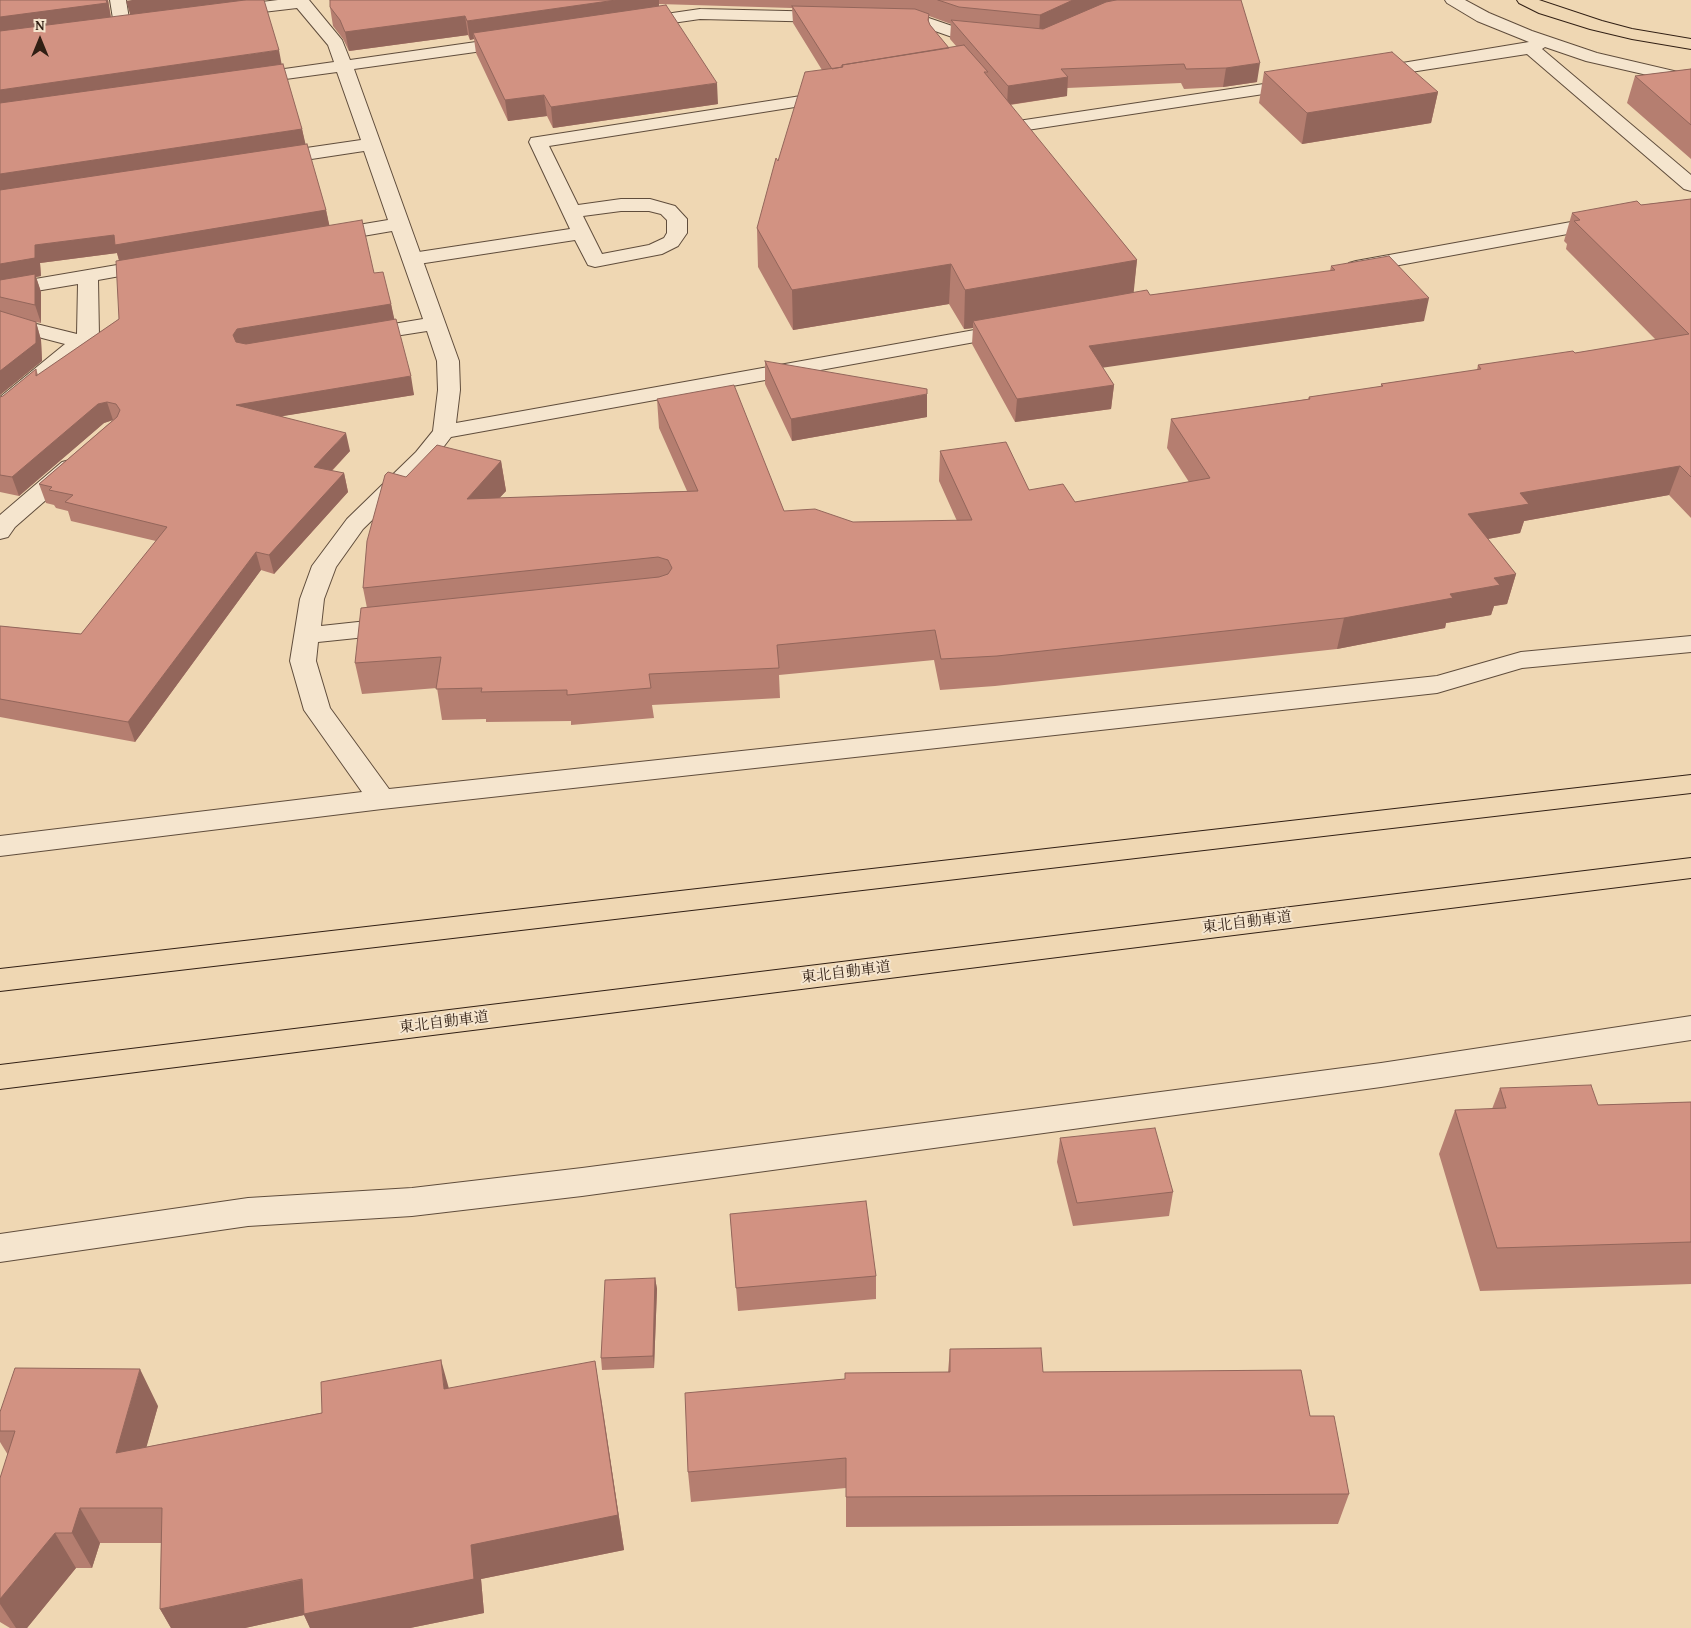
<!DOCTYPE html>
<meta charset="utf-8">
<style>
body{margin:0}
#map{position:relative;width:1691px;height:1628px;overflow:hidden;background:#efd7b3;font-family:"Gentium Book Plus",serif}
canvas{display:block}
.north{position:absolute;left:15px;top:15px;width:50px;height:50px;-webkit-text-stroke:4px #f5e5ce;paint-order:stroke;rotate:0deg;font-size:14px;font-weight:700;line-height:20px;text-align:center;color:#311f14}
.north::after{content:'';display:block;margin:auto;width:18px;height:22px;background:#311f14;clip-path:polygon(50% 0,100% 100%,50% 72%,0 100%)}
</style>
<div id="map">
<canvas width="1691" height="1628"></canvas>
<div class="north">N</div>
</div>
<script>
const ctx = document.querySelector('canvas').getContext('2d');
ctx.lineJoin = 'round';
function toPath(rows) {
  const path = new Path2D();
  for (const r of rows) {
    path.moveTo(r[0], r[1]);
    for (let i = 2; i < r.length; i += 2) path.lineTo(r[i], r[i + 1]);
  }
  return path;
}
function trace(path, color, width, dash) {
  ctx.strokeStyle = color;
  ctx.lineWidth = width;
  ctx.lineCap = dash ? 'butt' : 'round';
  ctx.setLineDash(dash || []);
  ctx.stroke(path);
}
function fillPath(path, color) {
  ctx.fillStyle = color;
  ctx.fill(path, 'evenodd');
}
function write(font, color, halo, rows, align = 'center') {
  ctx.font = font + ' "Gentium Book Plus","Noto Serif JP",serif';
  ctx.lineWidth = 4;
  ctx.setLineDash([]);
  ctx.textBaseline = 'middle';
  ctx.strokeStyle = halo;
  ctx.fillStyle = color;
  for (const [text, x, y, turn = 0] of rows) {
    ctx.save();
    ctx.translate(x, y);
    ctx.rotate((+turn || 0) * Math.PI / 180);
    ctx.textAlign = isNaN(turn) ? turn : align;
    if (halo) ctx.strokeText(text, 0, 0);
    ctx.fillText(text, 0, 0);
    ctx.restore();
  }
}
const service = toPath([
 [833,91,839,92,842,96,839,100,549,146,578,205,621,199,650,199,675,206,687,219,687,233,678,246,662,254,595,267,588,265,575,240,412,265,405,263,402,259,405,255,412,253,570,229,529,142,531,138,833,91],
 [621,211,649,211,661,214,667,220,667,233,664,238,649,245,602,254,583,216,621,211]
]);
const minor = toPath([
 [110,0,126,0,130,25,128,29,122,30,116,29,114,25,110,0],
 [278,0,309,0,342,40,350,60,511,37,517,38,520,42,517,46,511,47,354,69,459,361,460,390,456,423,1008,324,1015,326,1018,330,1015,334,1008,336,451,437,432,462,363,529,336,567,324,599,321,626,395,618,404,620,407,626,404,632,395,634,318,642,316,661,330,708,389,789,1437,676,1521,652,1691,636,1691,652,1522,668,1437,693,382,809,0,856,0,836,362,792,304,710,290,661,300,599,312,566,347,519,416,452,433,431,438,390,437,361,427,331,363,341,356,339,352,335,356,331,363,329,423,319,392,231,328,242,321,240,318,236,321,232,328,230,388,220,364,151,272,165,265,163,263,159,265,155,272,153,361,140,337,72,249,84,243,83,240,79,243,75,249,74,334,62,328,45,297,8,229,16,223,15,221,11,223,7,229,6,278,0],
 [1445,0,1465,0,1489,13,1532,31,1597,53,1691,75,1691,85,1586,61,1545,47,1542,49,1691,175,1691,191,1684,189,1527,54,1372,78,1366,77,1363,73,1366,69,1372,68,1529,42,1477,21,1447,3,1445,0],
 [700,9,829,12,835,13,837,17,835,21,829,22,700,19,638,28,632,27,630,23,632,19,638,18,700,9],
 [892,13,917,14,958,28,1001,33,1007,34,1009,38,1007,42,1001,43,955,38,915,24,886,22,884,18,886,14,892,13],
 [1297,79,1303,80,1306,84,1303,88,1014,132,1008,131,990,110,993,106,999,105,1005,106,1018,121,1297,79],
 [1604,216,1611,218,1614,222,1611,226,1356,273,1349,271,1346,267,1349,263,1356,261,1604,216],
 [152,259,159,261,162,265,159,269,98,280,99,336,95,340,8,413,0,415,0,397,65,344,0,327,0,315,77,334,78,284,0,297,0,285,152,259],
 [70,460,78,462,81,467,78,472,15,527,8,537,0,539,0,515,62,462,70,460],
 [1691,1016,1691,1040,1381,1087,582,1196,412,1216,248,1226,0,1262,0,1234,248,1198,412,1188,582,1168,1381,1063,1691,1016]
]);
const motorway = toPath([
 [1517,0,1539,0,1602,21,1632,29,1691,39,1691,49,1632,39,1590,29,1539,13,1519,3,1517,0],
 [1691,775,1691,793,0,991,0,969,1691,775],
 [1691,858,1691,878,0,1089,0,1065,1691,858]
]);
trace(service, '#604d3c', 2);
trace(minor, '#604d3c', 2);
trace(motorway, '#311f14', 2);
fillPath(service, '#f5e5ce');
fillPath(minor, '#f5e5ce');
fillPath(motorway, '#efd7b3');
fillPath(toPath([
 [0,0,108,0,111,17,282,64,302,129,305,144,326,210,329,225,374,273,391,304,394,320,414,395,282,416,350,451,332,471,344,473,348,492,274,574,261,570,135,742,0,717,0,626,81,634,156,541,71,521,68,511,56,508,54,505,46,503,39,484,113,420,104,423,19,496,0,492,0,397,3,396,36,369,38,375,119,319,119,261,117,253,40,263,41,276,36,277,41,292,41,323,36,322,41,340,42,361,0,395],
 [330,0,1241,0,1257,82,1223,87,1184,89,1181,83,1067,88,1067,96,1010,105,1137,260,1133,293,1150,295,1330,271,1331,266,1424,321,1102,367,1114,385,1111,409,1015,422,972,344,973,328,964,329,949,304,793,330,758,267,757,228,778,161,822,70,793,23,792,8,659,4,659,6,718,104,553,128,547,116,508,121,476,53,474,39,470,40,468,35,349,51,343,39,333,26,330,7],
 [929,16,951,24,950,39,957,47,949,48,930,25,929,23],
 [1691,69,1691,159,1627,103,1635,76],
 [1264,72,1438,92,1431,123,1302,144,1259,103],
 [1691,199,1691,518,1669,495,1524,521,1520,533,1488,539,1516,574,1507,604,1494,606,1491,615,1446,623,1445,628,1337,649,995,686,940,690,934,660,779,675,780,698,652,705,654,718,571,725,571,721,486,722,486,719,442,720,437,688,362,694,355,663,367,608,363,588,406,477,501,461,506,491,499,498,687,491,659,428,657,399,784,511,853,522,957,521,939,481,940,451,1029,490,1075,502,1189,482,1167,448,1171,419,1308,399,1309,397,1381,387,1381,384,1477,370,1478,365,1575,353,1656,340,1566,249,1567,244,1564,241,1572,213],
 [765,361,927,417,792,441,765,384],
 [1500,1088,1598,1105,1691,1102,1691,1284,1480,1291,1439,1154,1455,1110,1492,1109],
 [1060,1138,1173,1192,1169,1216,1073,1226,1057,1162],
 [730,1214,876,1276,876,1299,738,1311],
 [655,1278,657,1289,654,1368,602,1370,601,1358],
 [950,1349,1043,1372,1310,1416,1349,1494,1338,1524,846,1527,846,1488,691,1502,688,1472,948,1372],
 [448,1388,601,1397,624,1550,481,1579,484,1613,410,1628,310,1628,304,1615,245,1628,171,1628,160,1609,161,1543,100,1543,92,1568,76,1568,27,1628,10,1628,0,1622,0,1478,8,1455,0,1442,0,1412,158,1406,146,1447]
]), '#b57e70');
fillPath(toPath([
 [106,0,108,0,111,19,0,34,0,17],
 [132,0,262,0,131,17,126,1],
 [616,0,659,0,659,13,473,33,474,39,470,40,467,21],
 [1073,0,1139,0,1039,34,1040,15],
 [465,16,468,35,349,51,345,32],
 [279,50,282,66,0,107,0,90],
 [1260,63,1257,82,1223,87,1226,68],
 [1068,77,1067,96,1007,105,1008,86],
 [717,83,718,104,553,128,551,107],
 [1438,92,1431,123,1302,144,1307,113],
 [544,95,547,116,508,121,505,100],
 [302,129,306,146,0,192,0,174],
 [326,210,330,228,120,263,117,253,40,263,41,276,36,277,41,292,41,323,35,305,0,283,0,264,35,245,114,235],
 [1137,260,1133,299,973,321,973,328,964,329,965,290],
 [951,264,949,304,793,330,792,290],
 [1429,298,1424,321,1087,370,1089,346],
 [391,304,395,322,237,353,233,335,237,329],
 [36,322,41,340,42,361,0,395,0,371],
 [411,376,414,395,240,423,236,405],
 [1114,385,1111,409,1015,422,1017,399],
 [927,394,927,417,792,441,791,419],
 [107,402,113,420,104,423,19,496,12,477,98,404],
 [346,433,350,451,318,485,314,467],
 [501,461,506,491,471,529,467,499],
 [1680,466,1669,495,1524,521,1520,533,1460,544,1468,514,1520,493],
 [344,473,348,492,274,574,269,555],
 [256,552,261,570,135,742,128,722],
 [1516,574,1507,604,1494,606,1491,615,1446,623,1445,628,1337,649,1344,618,1450,594,1494,578],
 [655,1278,657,1289,654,1368,653,1356],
 [441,1360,451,1396,444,1389],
 [595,1361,624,1550,481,1579,484,1613,410,1628,310,1628,304,1615,245,1628,171,1628,160,1609,471,1545],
 [140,1369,158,1406,135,1488,116,1453],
 [80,1508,100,1543,92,1568,72,1533],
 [55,1533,76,1568,27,1628,16,1628,0,1604,0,1599]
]), '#93665b');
const building = toPath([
 [0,0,106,0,107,3,0,17,0,0],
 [245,0,264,0,279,50,0,90,0,31,245,0],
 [330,0,616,0,467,21,465,16,345,32,340,20,330,7,330,0],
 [938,0,1073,0,1040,15,959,7,938,0],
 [1116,0,1241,0,1260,63,1226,68,1186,69,1184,64,1061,69,1068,77,1008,86,951,20,1043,29,1106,2,1116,0],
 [666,5,717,83,551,107,544,95,505,100,473,33,666,5],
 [792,6,915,9,929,14,928,20,930,25,949,48,842,65,842,67,832,69,792,6],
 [964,45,988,72,984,72,1137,260,965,290,951,264,792,290,757,228,776,158,778,161,805,72,843,67,842,65,964,45],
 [1392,52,1438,92,1307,113,1264,72,1392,52],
 [283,64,302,129,0,174,0,103,283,64],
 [1691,69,1691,125,1635,76,1691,69],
 [307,144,326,210,115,245,114,235,35,245,35,258,0,264,0,190,307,144],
 [1691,199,1691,477,1680,466,1520,493,1529,504,1468,514,1516,574,1494,578,1500,585,1450,594,1453,598,1344,618,997,656,941,659,935,630,777,645,779,668,649,674,651,688,567,695,567,690,481,692,482,688,436,689,441,657,355,663,361,608,659,577,668,574,672,568,668,560,658,557,363,588,367,541,385,475,388,472,406,477,437,445,501,461,467,499,698,491,657,399,734,385,784,511,815,509,853,522,972,520,940,451,1006,442,1029,490,1063,484,1075,502,1210,478,1171,419,1310,399,1309,397,1383,386,1381,384,1481,369,1478,365,1573,351,1575,353,1689,334,1574,221,1580,220,1572,213,1637,201,1641,205,1691,199],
 [362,220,374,273,383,272,391,304,237,329,233,335,236,342,246,344,396,319,411,376,236,405,346,433,314,467,344,473,269,555,256,552,128,722,0,699,0,626,81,634,167,527,65,502,73,495,49,490,52,487,39,484,117,417,120,410,116,404,107,402,98,404,12,477,0,475,0,397,3,396,36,369,36,376,119,319,116,261,362,220],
 [1389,256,1429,298,1089,346,1114,385,1017,399,973,321,1147,290,1150,295,1335,270,1331,266,1389,256],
 [35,274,35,305,0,297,0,280,35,274],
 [0,311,36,322,36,343,0,371,0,311],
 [765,361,927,389,927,394,791,419,765,361],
 [1591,1085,1598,1105,1691,1102,1691,1242,1497,1248,1455,1110,1506,1108,1500,1088,1591,1085],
 [1155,1128,1173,1192,1077,1203,1060,1138,1155,1128],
 [866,1201,876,1276,736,1288,730,1214,866,1201],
 [655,1278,653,1356,601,1358,605,1280,655,1278],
 [1041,1348,1043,1372,1301,1370,1310,1416,1334,1416,1349,1494,846,1497,846,1458,688,1472,685,1393,845,1379,845,1373,950,1372,950,1349,1041,1348],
 [441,1360,444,1389,595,1361,618,1515,471,1545,474,1579,304,1614,302,1579,160,1609,162,1508,80,1508,72,1533,55,1533,0,1599,0,1478,15,1431,0,1431,0,1412,15,1368,140,1369,116,1453,322,1413,321,1382,441,1360]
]);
fillPath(building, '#d29282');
trace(building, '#93665b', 1);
write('15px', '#311f14', '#f5e5ce', [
 ["東北自動車道",1247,923,-7],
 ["東北自動車道",846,973,-7],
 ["東北自動車道",444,1023,-7]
]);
</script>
